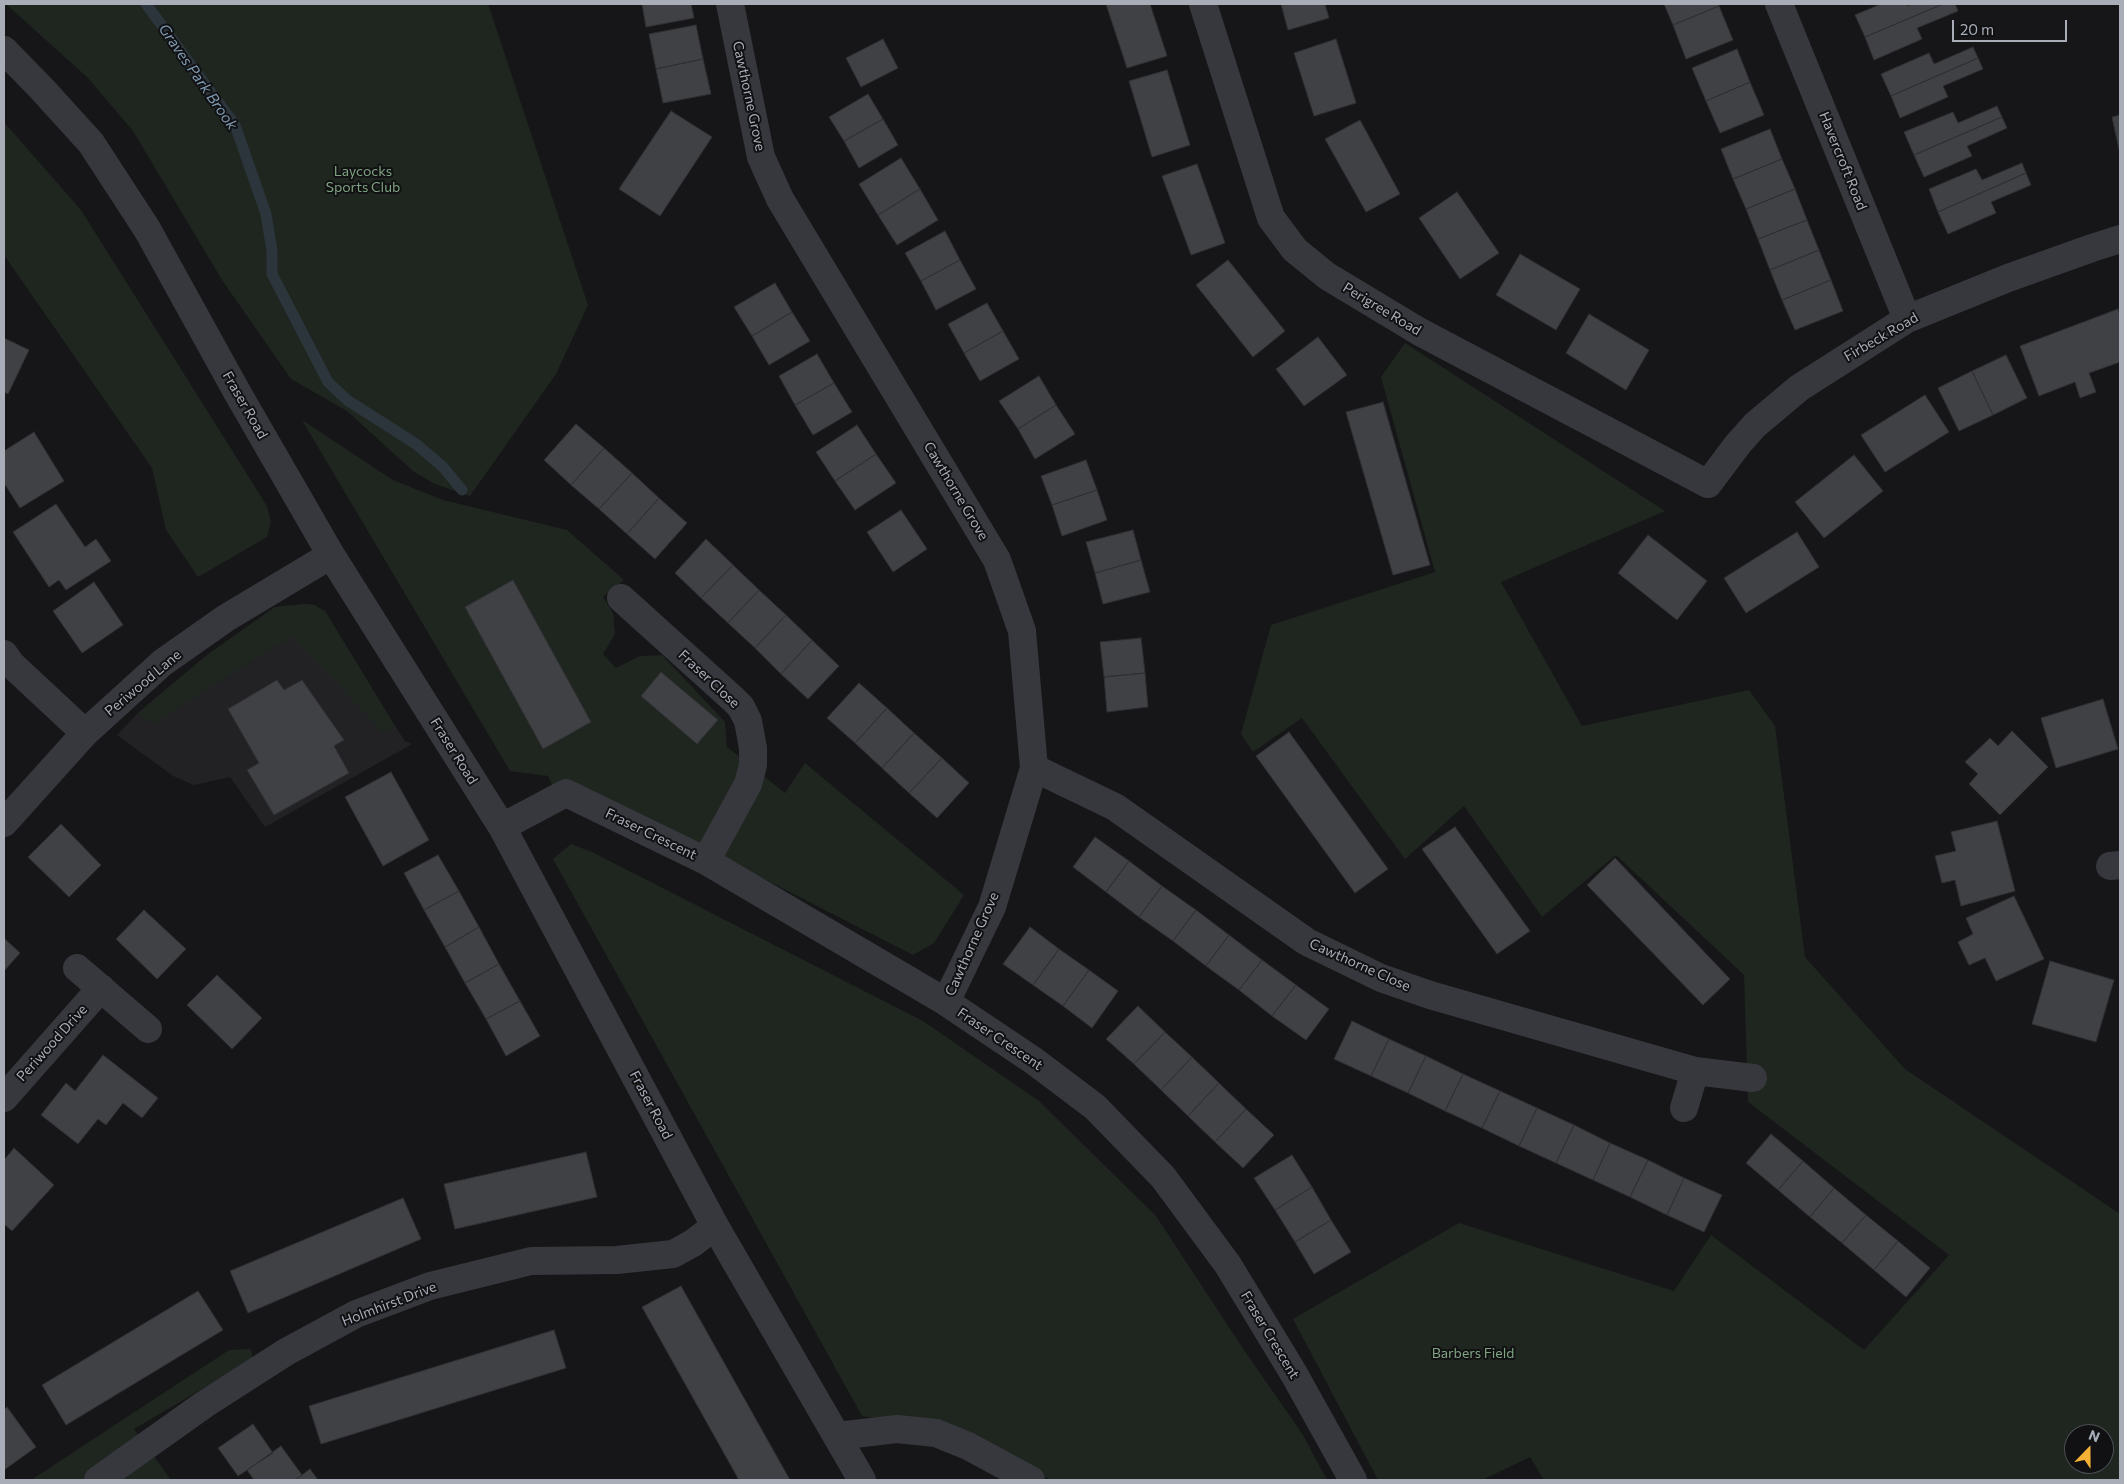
<!DOCTYPE html>
<style>
body{margin:0}
#map{position:relative;width:2124px;height:1484px;overflow:hidden;background:#161618;font-family:Commissioner,sans-serif}
canvas{display:block}
.frame{position:absolute;inset:0;border:5px solid #a8adb8;pointer-events:none}
.north{position:absolute;left:2064px;top:1424px;width:50px;height:50px;box-sizing:border-box;background:#111113;border:1px solid #4d4f55;border-radius:50%;rotate:22deg;font-size:14px;font-weight:700;line-height:20px;text-align:center;color:#a8adb8}
.north::after{content:'';display:block;margin:auto;width:18px;height:22px;background:#f2b134;clip-path:polygon(50% 0,100% 100%,50% 72%,0 100%)}
.scale{position:absolute;left:1952px;top:20px;width:115px;height:22px;box-sizing:border-box;border:2px solid #a8adb8;border-top:0;padding-left:6px;font-size:15px;line-height:18px;white-space:nowrap;color:#a8adb8;-webkit-text-stroke:4px #111113;paint-order:stroke}
</style>
<div id="map">
<canvas width="2124" height="1484"></canvas>
<div class="frame"></div>
<div class="north">N</div>
<div class="scale">20 m</div>
</div>
<script>
const ctx = document.querySelector('canvas').getContext('2d');
ctx.lineJoin = 'round';
function fillPath(path, color) {
  ctx.fillStyle = color;
  ctx.fill(path, 'evenodd');
}
function toPath(rows) {
  const path = new Path2D();
  for (const r of rows) {
    path.moveTo(r[0], r[1]);
    for (let i = 2; i < r.length; i += 2) path.lineTo(r[i], r[i + 1]);
  }
  return path;
}
function trace(path, color, width, dash) {
  ctx.strokeStyle = color;
  ctx.lineWidth = width;
  ctx.lineCap = dash ? 'butt' : 'round';
  ctx.setLineDash(dash || []);
  ctx.stroke(path);
}
function write(font, color, halo, rows, align = 'center') {
  ctx.font = font + ' Commissioner,sans-serif';
  ctx.lineWidth = 4;
  ctx.setLineDash([]);
  ctx.textBaseline = 'middle';
  ctx.strokeStyle = halo;
  ctx.fillStyle = color;
  for (const [text, x, y, turn = 0] of rows) {
    ctx.save();
    ctx.translate(x, y);
    ctx.rotate((+turn || 0) * Math.PI / 180);
    ctx.textAlign = isNaN(turn) ? turn : align;
    if (halo) ctx.strokeText(text, 0, 0);
    ctx.fillText(text, 0, 0);
    ctx.restore();
  }
}
fillPath(toPath([
 [305,604,314,605,325,611,395,726,405,741,412,744,265,827,230,777,194,785,173,776,117,735,138,713,207,655,275,607]
]), '#222225');
fillPath(toPath([
 [6,4,488,4,588,305,556,374,470,496,435,484,414,472,347,411,291,379,222,280,133,131,88,78],
 [4,122,81,210,267,506,271,522,267,537,198,577,166,530,152,468,4,255],
 [1405,343,1665,511,1501,582,1582,726,1749,690,1775,726,1805,957,1905,1069,2120,1214,2120,1480,1544,1480,1530,1457,1482,1480,1378,1480,1293,1319,1459,1223,1674,1291,1711,1235,1864,1350,1949,1255,1748,1102,1744,975,1616,855,1542,917,1464,806,1405,859,1302,718,1253,752,1241,734,1271,625,1435,572,1381,377],
 [2074,1434,2104,1434,2104,1464,2074,1464],
 [302,420,393,480,443,500,567,530,624,580,603,597,613,613,615,634,603,654,616,668,640,656,662,655,725,722,727,747,785,793,805,763,964,895,934,943,913,955,594,792,553,787,548,776,510,771],
 [305,604,314,605,325,611,395,726,383,732,292,637,257,657,158,722,146,721,138,713,207,655,275,607],
 [571,844,592,852,923,1021,1039,1101,1156,1216,1242,1347,1303,1435,1327,1480,1051,1480,955,1430,862,1416,553,859],
 [251,1349,253,1359,134,1429,171,1480,31,1480,229,1350]
]), '#1e261f');
trace(toPath([
 [146,4,235,125,266,214,272,251,272,274,328,382,347,400,416,444,443,467,462,490]
]), '#2c353c', 11);
const building = toPath([
 [642,4,691,4,694,18,646,27,642,4],
 [1106,4,1150,4,1167,56,1127,68,1106,4],
 [1281,4,1325,4,1329,18,1288,30,1281,4],
 [1664,4,1718,4,1719,6,1673,25,1664,4],
 [1881,4,1907,4,1908,6,1912,4,1943,4,1865,37,1855,15,1881,4],
 [1943,4,1955,4,1958,11,1917,28,1922,39,1874,60,1865,37,1943,4],
 [1719,6,1733,40,1686,59,1673,25,1719,6],
 [696,25,703,59,656,69,649,34,696,25],
 [883,39,898,68,861,87,846,58,883,39],
 [1336,39,1356,103,1314,116,1294,53,1336,39],
 [1973,47,1978,58,1891,96,1881,74,1929,53,1934,64,1973,47],
 [1737,49,1750,82,1706,101,1692,68,1737,49],
 [1978,58,1983,69,1943,86,1948,97,1900,118,1891,96,1978,58],
 [703,59,711,94,663,103,656,69,703,59],
 [1167,70,1190,145,1152,157,1129,81,1167,70],
 [1750,82,1764,115,1720,133,1706,101,1750,82],
 [868,94,883,119,844,141,829,117,868,94],
 [1997,106,2002,117,1914,155,1904,132,1953,112,1958,123,1997,106],
 [671,111,712,137,660,216,619,189,671,111],
 [2120,115,2120,154,2112,117,2120,115],
 [2002,117,2007,128,1967,146,1972,156,1924,177,1914,155,2002,117],
 [883,119,898,145,859,168,844,141,883,119],
 [1360,120,1400,194,1366,212,1325,139,1360,120],
 [1770,129,1782,159,1733,179,1721,149,1770,129],
 [901,158,920,189,878,215,859,184,901,158],
 [1782,159,1795,189,1746,209,1733,179,1782,159],
 [2022,163,2026,173,1938,212,1929,189,1976,169,1982,180,2022,163],
 [1197,164,1225,243,1191,255,1162,176,1197,164],
 [2026,173,2031,185,1991,202,1996,213,1948,234,1938,212,2026,173],
 [920,189,938,220,897,245,878,215,920,189],
 [1795,189,1807,220,1758,239,1746,209,1795,189],
 [1457,192,1499,253,1460,279,1419,218,1457,192],
 [1807,220,1819,250,1770,270,1758,239,1807,220],
 [945,231,960,260,921,281,905,253,945,231],
 [1819,250,1831,280,1782,300,1770,270,1819,250],
 [1520,254,1580,289,1556,330,1496,295,1520,254],
 [960,260,976,289,936,310,921,281,960,260],
 [1228,260,1285,331,1253,357,1196,285,1228,260],
 [1831,280,1843,311,1795,330,1782,300,1831,280],
 [775,283,792,312,752,336,734,307,775,283],
 [987,303,1003,331,964,353,948,324,987,303],
 [2118,309,2120,316,2120,362,2089,373,2096,392,2080,398,2075,382,2039,396,2020,346,2118,309],
 [792,312,810,341,769,365,752,336,792,312],
 [1589,314,1649,350,1626,390,1566,353,1589,314],
 [1003,331,1019,359,980,381,964,353,1003,331],
 [1318,337,1347,375,1304,406,1276,369,1318,337],
 [4,338,29,350,8,394,4,392,4,338],
 [817,354,834,383,795,405,779,376,817,354],
 [2006,355,2027,398,1993,415,1972,371,2006,355],
 [1972,371,1993,415,1959,431,1938,388,1972,371],
 [1039,376,1056,405,1018,429,999,401,1039,376],
 [834,383,852,412,813,435,795,405,834,383],
 [1925,395,1949,432,1885,472,1861,435,1925,395],
 [1383,402,1430,565,1393,575,1346,412,1383,402],
 [1056,405,1075,434,1035,459,1018,429,1056,405],
 [576,424,604,448,571,485,544,460,576,424],
 [857,425,876,454,835,481,816,452,857,425],
 [34,432,64,481,20,508,4,483,4,451,34,432],
 [604,448,632,473,599,509,571,485,604,448],
 [876,454,896,483,855,510,835,481,876,454],
 [1854,455,1883,491,1824,538,1795,502,1854,455],
 [1086,460,1097,490,1052,505,1041,476,1086,460],
 [632,473,659,498,627,534,599,509,632,473],
 [1097,490,1107,520,1062,536,1052,505,1097,490],
 [659,498,687,523,655,559,627,534,659,498],
 [56,504,85,547,96,539,111,561,66,590,59,580,49,587,13,532,56,504],
 [901,510,927,549,893,572,867,532,901,510],
 [1133,530,1141,560,1095,573,1086,542,1133,530],
 [1797,532,1819,567,1746,613,1724,578,1797,532],
 [1648,535,1707,581,1677,620,1618,573,1648,535],
 [706,539,733,565,701,598,675,573,706,539],
 [1141,560,1150,592,1103,604,1095,573,1141,560],
 [733,565,759,590,728,623,701,598,733,565],
 [513,580,591,722,543,749,465,607,513,580],
 [94,582,123,625,82,653,53,611,94,582],
 [759,590,786,615,755,648,728,623,759,590],
 [786,615,812,640,781,674,755,648,786,615],
 [1141,638,1145,673,1104,677,1100,642,1141,638],
 [812,640,839,666,808,699,781,674,812,640],
 [661,672,718,720,697,744,641,696,661,672],
 [1145,673,1148,707,1107,712,1104,677,1145,673],
 [277,680,284,690,302,680,344,740,334,746,349,773,274,815,247,770,259,763,228,709,277,680],
 [859,683,887,708,855,743,827,718,859,683],
 [2103,699,2118,749,2056,768,2041,718,2103,699],
 [887,708,914,733,882,768,855,743,887,708],
 [2012,731,2048,767,2000,815,1969,784,1978,774,1965,762,1990,738,1998,746,2012,731],
 [1289,732,1388,869,1355,893,1256,756,1289,732],
 [914,733,942,758,909,793,882,768,914,733],
 [942,758,969,783,937,818,909,793,942,758],
 [391,772,429,840,383,866,345,797,391,772],
 [1997,821,2015,891,1961,906,1955,880,1942,883,1935,856,1956,851,1951,832,1997,821],
 [61,824,101,865,69,897,28,857,61,824],
 [1455,827,1530,931,1497,954,1422,849,1455,827],
 [1095,837,1129,861,1106,892,1073,867,1095,837],
 [438,855,459,891,424,910,404,873,438,855],
 [1615,858,1730,979,1703,1005,1587,885,1615,858],
 [1129,861,1162,886,1139,917,1106,892,1129,861],
 [1162,886,1196,910,1173,941,1139,917,1162,886],
 [459,891,479,927,445,947,424,910,459,891],
 [2014,896,2044,959,1996,981,1985,958,1969,965,1958,942,1973,934,1966,918,2014,896],
 [144,910,186,949,157,979,116,939,144,910],
 [1196,910,1229,935,1206,966,1173,941,1196,910],
 [479,927,499,964,465,983,445,947,479,927],
 [1030,927,1059,949,1033,985,1003,964,1030,927],
 [1229,935,1262,960,1239,990,1206,966,1229,935],
 [4,938,20,953,4,971,4,938],
 [1059,949,1089,970,1063,1006,1033,985,1059,949],
 [1262,960,1296,985,1272,1016,1239,990,1262,960],
 [2050,961,2114,980,2096,1042,2032,1024,2050,961],
 [499,964,520,1001,486,1019,465,983,499,964],
 [1089,970,1118,991,1092,1028,1063,1006,1089,970],
 [217,975,262,1018,232,1049,187,1005,217,975],
 [1296,985,1329,1009,1306,1040,1272,1016,1296,985],
 [520,1001,540,1036,506,1056,486,1019,520,1001],
 [1138,1006,1165,1032,1134,1064,1106,1039,1138,1006],
 [1352,1021,1389,1039,1371,1076,1334,1059,1352,1021],
 [1165,1032,1192,1057,1161,1090,1134,1064,1165,1032],
 [1389,1039,1426,1056,1408,1093,1371,1076,1389,1039],
 [103,1055,158,1098,142,1118,123,1103,106,1125,98,1119,78,1144,41,1115,66,1083,75,1091,103,1055],
 [1426,1056,1463,1074,1445,1111,1408,1093,1426,1056],
 [1192,1057,1219,1083,1188,1116,1161,1090,1192,1057],
 [1463,1074,1500,1091,1482,1128,1445,1111,1463,1074],
 [1219,1083,1246,1109,1215,1142,1188,1116,1219,1083],
 [1500,1091,1537,1108,1519,1146,1482,1128,1500,1091],
 [1537,1108,1574,1125,1556,1163,1519,1146,1537,1108],
 [1246,1109,1274,1135,1243,1168,1215,1142,1246,1109],
 [1574,1125,1610,1143,1593,1180,1556,1163,1574,1125],
 [1771,1134,1803,1161,1778,1190,1746,1163,1771,1134],
 [1610,1143,1648,1160,1630,1197,1593,1180,1610,1143],
 [14,1148,54,1185,12,1231,4,1224,4,1160,14,1148],
 [586,1152,597,1197,455,1229,444,1184,586,1152],
 [1292,1155,1312,1187,1275,1210,1254,1178,1292,1155],
 [1648,1160,1684,1178,1667,1215,1630,1197,1648,1160],
 [1803,1161,1834,1188,1810,1217,1778,1190,1803,1161],
 [1684,1178,1722,1195,1704,1232,1667,1215,1684,1178],
 [1312,1187,1331,1220,1295,1242,1275,1210,1312,1187],
 [1834,1188,1866,1215,1842,1243,1810,1217,1834,1188],
 [403,1198,421,1239,248,1313,230,1271,403,1198],
 [1866,1215,1898,1241,1874,1270,1842,1243,1866,1215],
 [1331,1220,1351,1252,1314,1274,1295,1242,1331,1220],
 [1898,1241,1930,1268,1906,1297,1874,1270,1898,1241],
 [681,1286,790,1480,739,1480,642,1307,681,1286],
 [198,1291,223,1330,66,1425,42,1385,198,1291],
 [554,1330,566,1368,321,1444,309,1406,554,1330],
 [7,1407,36,1447,4,1470,4,1410,7,1407],
 [253,1424,273,1453,238,1476,218,1448,253,1424],
 [281,1446,302,1475,295,1480,254,1480,247,1470,281,1446],
 [310,1469,318,1480,295,1480,302,1475,310,1469]
]);
fillPath(building, '#404145');
trace(building, '#303034', 1);
trace(toPath([
 [730,4,761,157,780,199,997,560,1022,631,1034,768,992,907,946,1002],
 [1203,4,1271,218,1295,250,1327,276,1420,332,1708,484,1738,444,1755,425,1799,388,1907,319,2008,278,2092,248,2120,239],
 [1779,4,1907,319],
 [4,50,42,89,91,143,147,229,237,392,331,555,502,827,715,1226,862,1480],
 [621,598,733,699,741,707,748,721,753,748,753,765,748,784,706,861],
 [4,654,11,664,85,733],
 [1034,768,1115,807,1307,942,1381,978,1430,995,1695,1071,1753,1078],
 [4,823,85,733,162,663,226,618,331,555],
 [502,827,566,793,706,861,946,1002,1034,1061,1095,1107,1163,1177,1228,1265,1294,1374,1353,1480],
 [2110,866,2120,865],
 [77,968,148,1029],
 [4,1098,101,988],
 [1684,1108,1695,1071],
 [837,1436,897,1429,936,1433,968,1446,1031,1480],
 [98,1480,205,1404,286,1352,356,1314,430,1286,531,1261,617,1260,673,1254,693,1243,715,1226]
]), '#37383d', 28);
write('14px', '#a8adb8', '#111113', [
 ["Cawthorne Grove",749,96,78],
 ["Havercroft Road",1843,161,68],
 ["Perigree Road",1382,309,31],
 ["Firbeck Road",1881,337,-30],
 ["Fraser Road",245,405,60],
 ["Cawthorne Grove",956,491,59],
 ["Fraser Close",709,679,43],
 ["Periwood Lane",143,683,-40],
 ["Fraser Road",454,751,58],
 ["Fraser Crescent",651,834,26],
 ["Cawthorne Grove",972,944,-66],
 ["Cawthorne Close",1360,965,24],
 ["Fraser Crescent",1000,1039,34],
 ["Periwood Drive",52,1043,-48],
 ["Fraser Road",651,1105,62],
 ["Holmhirst Drive",389,1304,-21],
 ["Fraser Crescent",1270,1335,59]
]);
write('14px', '#7fa381', '#111113', [
 ["Laycocks",363,171],
 ["Sports Club",363,187],
 ["Barbers Field",1473,1353]
]);
write('italic 15px', '#7f9bb3', '#111113', [
 ["Graves Park Brook",198,77,55]
]);
</script>
